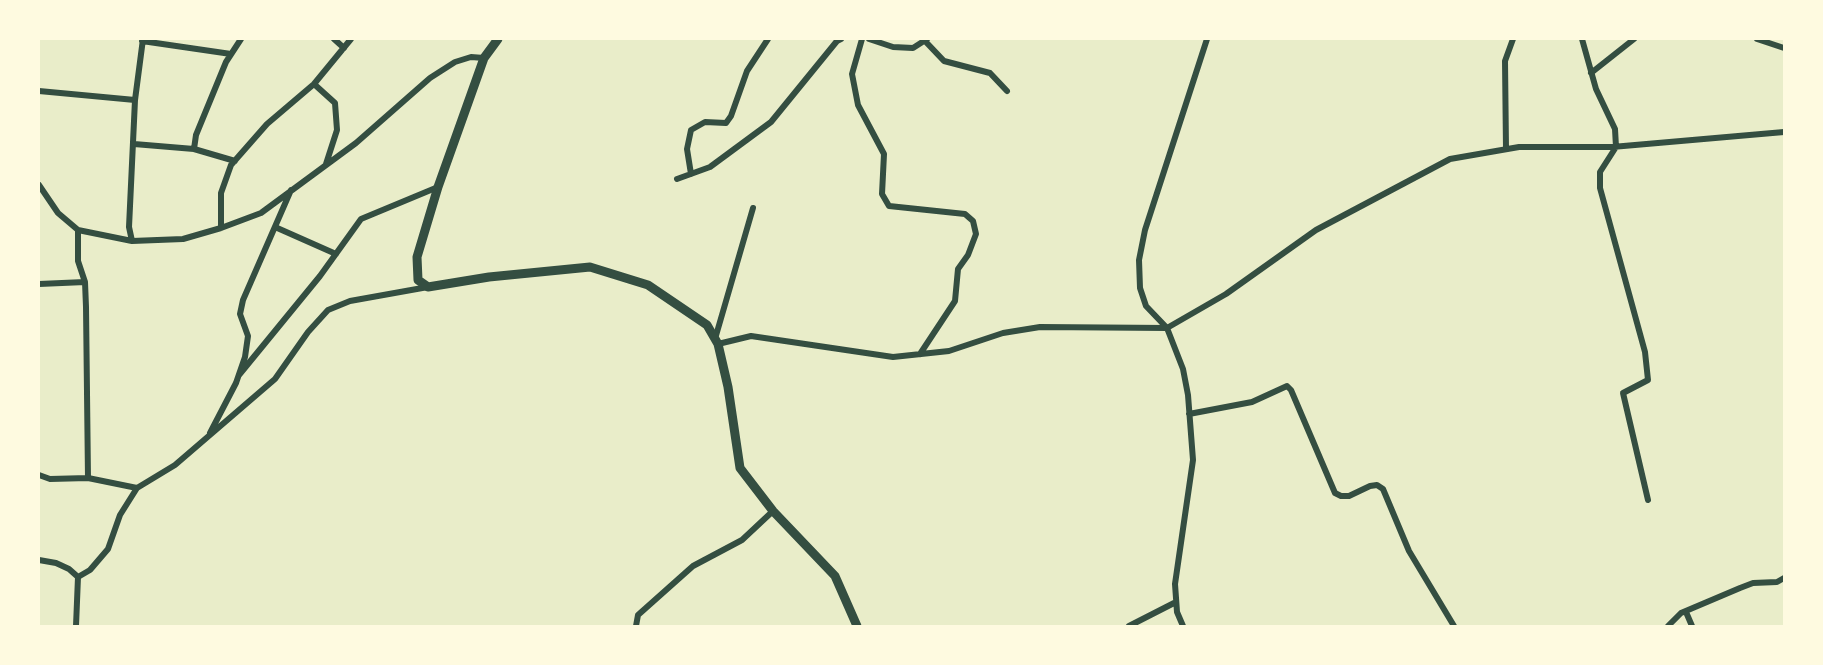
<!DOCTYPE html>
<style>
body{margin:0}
#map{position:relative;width:1823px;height:665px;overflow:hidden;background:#e9edc9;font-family:"DejaVu Sans",sans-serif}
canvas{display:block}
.frame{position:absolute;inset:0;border:40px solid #fefae0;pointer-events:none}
</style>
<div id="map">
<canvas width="1823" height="665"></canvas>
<div class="frame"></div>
</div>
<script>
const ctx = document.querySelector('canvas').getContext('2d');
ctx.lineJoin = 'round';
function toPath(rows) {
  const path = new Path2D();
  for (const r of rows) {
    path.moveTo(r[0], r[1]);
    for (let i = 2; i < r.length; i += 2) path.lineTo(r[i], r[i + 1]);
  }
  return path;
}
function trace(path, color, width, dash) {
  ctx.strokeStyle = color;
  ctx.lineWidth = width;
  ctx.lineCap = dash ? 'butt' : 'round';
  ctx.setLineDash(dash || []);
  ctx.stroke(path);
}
trace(toPath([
 [334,39,344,48],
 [862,39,852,74,858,105,884,154,882,194,889,206,965,214,973,221,976,234,968,255,958,269,955,301,920,354],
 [869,39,893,47,913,48,927,39],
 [1582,39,1596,89,1615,129,1616,147,1600,172,1600,188,1645,352,1648,380,1623,393,1648,500],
 [1757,39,1784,48],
 [142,41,231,54],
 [925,41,944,61,990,73,1007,91],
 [1591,73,1634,39],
 [314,84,335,103,337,130,326,164],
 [39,91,135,100],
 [134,144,194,149,235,161],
 [194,149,196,135,226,62,241,39],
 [1506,149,1505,61,1513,39],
 [691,174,687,149,691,130,705,122,726,123,731,116,747,71,768,39],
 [677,179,710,167,771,122,837,41,841,39],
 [39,185,58,213,78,230,132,241,183,239,221,228,261,213,356,143,430,78,455,62,471,57,484,58],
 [275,227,336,254],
 [221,228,221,193,231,165,267,124,314,84,351,39],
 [78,230,78,261,85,282,86,307,88,478],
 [132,241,129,227,135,100,143,39],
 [39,284,85,282],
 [715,339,753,208],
 [718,344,751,336,893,357,949,351,1003,333,1040,327,1167,328,1226,294,1316,230,1450,159,1519,147,1612,147,1784,132],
 [239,375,320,276,361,219,438,187],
 [1189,414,1252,402,1287,386,1291,390,1335,493,1341,496,1349,496,1370,486,1377,485,1383,489,1409,551,1454,626],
 [210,433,236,383,245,357,248,336,240,314,243,300,291,190],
 [39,475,50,479,88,478,137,488],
 [39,560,56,563,69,569,78,577,76,626],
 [78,577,90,570,108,549,120,515,137,488,175,465,275,379,308,332,328,310,350,301,428,287],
 [1686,612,1692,626],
 [636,626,638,615,693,566,742,540,773,511],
 [1129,626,1176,602],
 [1183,626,1177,612,1175,584,1193,460,1188,395,1183,369,1167,328,1146,306,1140,288,1139,260,1145,230,1207,39],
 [1668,626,1681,613,1740,588,1753,583,1777,582,1784,578]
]), '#344e41', 6);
trace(toPath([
 [498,39,484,58,438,187,417,257,418,280,428,287,489,277,590,267,648,285,707,325,718,344,728,387,740,468,773,511,835,576,857,626]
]), '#344e41', 9);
</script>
